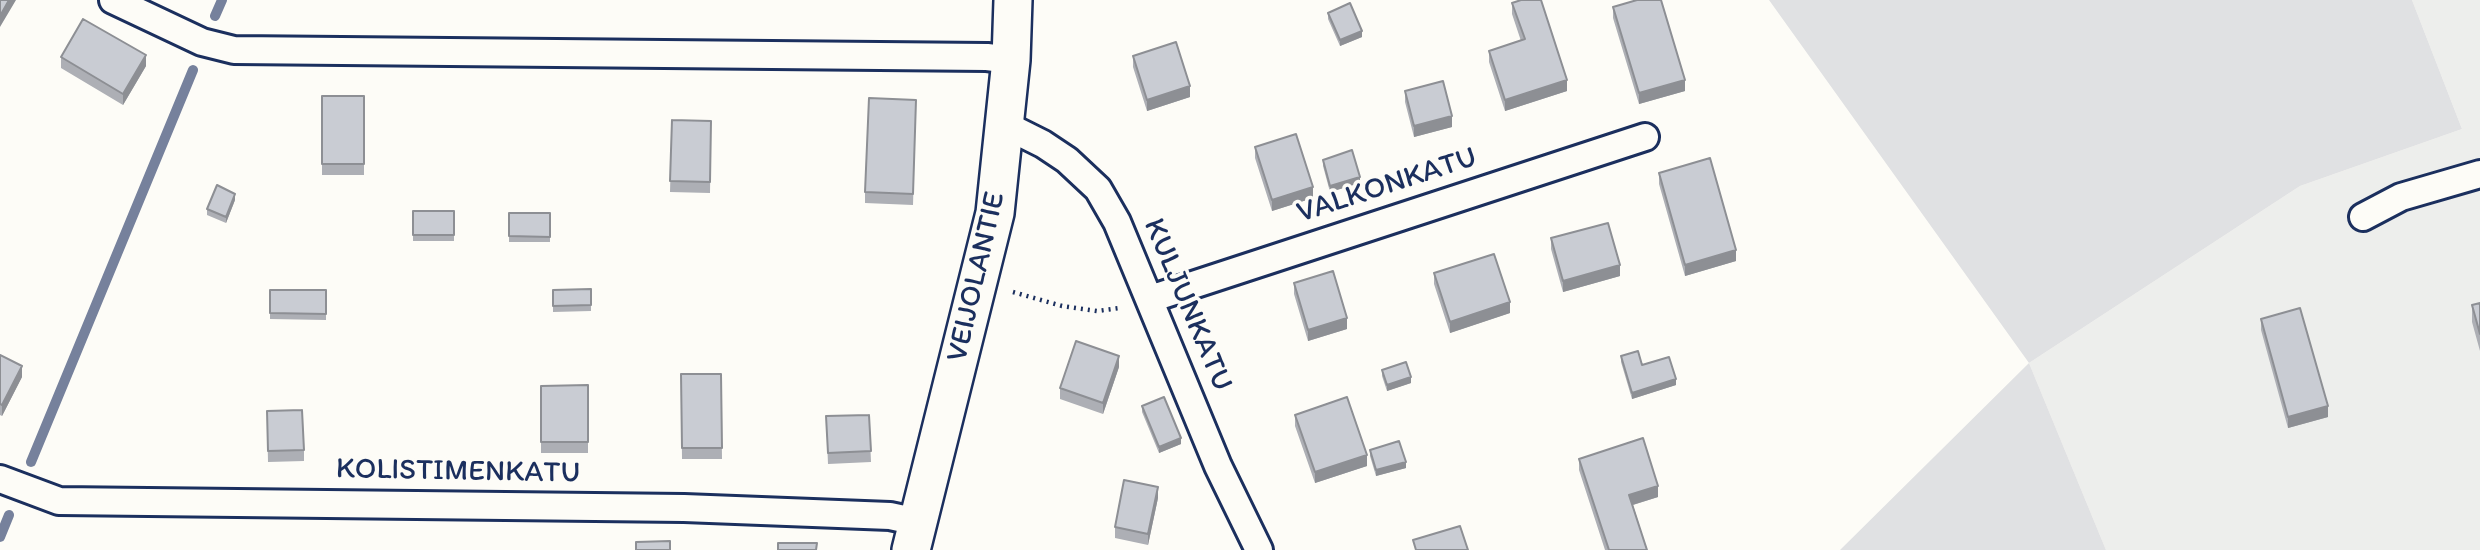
<!DOCTYPE html>
<style>
body{margin:0}
canvas{display:block;background:#fdfcf7}
</style>
<canvas width="2480" height="550"></canvas>
<script>
const ctx = document.querySelector('canvas').getContext('2d');
ctx.lineJoin = 'round';
function fillPath(path, color) {
  ctx.fillStyle = color;
  ctx.fill(path, 'evenodd');
}
function toPath(rows) {
  const path = new Path2D();
  for (const r of rows) {
    path.moveTo(r[0], r[1]);
    for (let i = 2; i < r.length; i += 2) path.lineTo(r[i], r[i + 1]);
  }
  return path;
}
function trace(path, color, width, dash) {
  ctx.strokeStyle = color;
  ctx.lineWidth = width;
  ctx.lineCap = dash ? 'butt' : 'round';
  ctx.setLineDash(dash || []);
  ctx.stroke(path);
}
function write(font, color, halo, rows, align = 'center') {
  ctx.font = font + ' Itim,sans-serif';
  ctx.lineWidth = 7;
  ctx.setLineDash([]);
  ctx.textBaseline = 'middle';
  ctx.strokeStyle = halo;
  ctx.fillStyle = color;
  for (const [text, x, y, turn = 0] of rows) {
    ctx.save();
    ctx.translate(x, y);
    ctx.rotate((+turn || 0) * Math.PI / 180);
    ctx.textAlign = isNaN(turn) ? turn : align;
    if (halo) ctx.strokeText(text, 0, 0);
    ctx.fillText(text, 0, 0);
    ctx.restore();
  }
}
fillPath(toPath([
 [2412,0,2480,0,2480,550,2106,550,2029,363,2300,186,2462,129]
]), '#edeeec');
fillPath(toPath([
 [1769,0,2412,0,2462,129,2300,186,2029,363,2106,550,1840,550,2029,363]
]), '#e0e1e3');
trace(toPath([
 [215,16,222,0],
 [31,462,193,70],
 [0,537,9,515]
]), '#76819c', 10);
const street = toPath([
 [113,0,202,42,234,50,987,57,1011,60],
 [1005,125,1043,144,1067,160,1098,189,1117,222,1218,466,1259,550],
 [2363,217,2401,197,2480,174],
 [1150,299,1645,137],
 [0,479,59,501,684,508,890,516,918,522]
]);
const secondary = toPath([
 [911,550,995,213,1011,60,1013,0]
]);
trace(street, '#1b2f5e', 32);
trace(secondary, '#1b2f5e', 42);
trace(toPath([
 [1013,292,1062,306,1097,311,1120,308]
]), '#1b2f5e', 4.5, [2, 5]);
trace(street, '#fdfcf7', 26);
trace(secondary, '#fdfcf7', 37);
fillPath(toPath([
 [1512,3,1567,91,1505,111,1489,62,1489,51,1521,41,1512,14],
 [1613,7,1685,91,1639,104,1613,18],
 [1328,13,1362,37,1340,46,1328,19],
 [1133,56,1190,97,1147,111,1133,67],
 [61,57,146,66,123,105,61,68],
 [1405,91,1452,127,1414,137,1405,102],
 [322,96,364,96,364,175,322,175],
 [916,100,913,205,865,203,865,192],
 [672,120,711,121,710,193,670,192],
 [1255,147,1313,198,1272,211,1255,158],
 [1323,160,1360,183,1330,192,1323,166],
 [1659,173,1736,261,1685,276,1659,184],
 [235,200,226,223,207,215,207,209],
 [413,211,454,211,454,241,413,241],
 [509,213,550,213,550,242,509,242],
 [1551,238,1620,276,1563,292,1551,249],
 [1434,273,1510,313,1450,333,1434,284],
 [1294,283,1347,329,1308,341,1294,294],
 [591,289,591,311,553,312,553,290],
 [270,290,326,290,326,320,270,319],
 [2480,303,2480,351,2472,322,2472,305],
 [2261,319,2328,417,2288,428,2261,330],
 [0,355,22,377,2,416,0,415],
 [1621,356,1642,365,1676,385,1632,399,1621,362],
 [1119,367,1103,414,1060,399,1060,388],
 [1382,370,1411,383,1387,391,1382,376],
 [681,374,721,374,722,459,682,459],
 [588,385,588,453,541,453,541,386],
 [1142,406,1181,444,1159,453,1142,412],
 [267,411,304,450,304,461,268,462],
 [869,415,871,462,828,464,826,416],
 [1295,415,1367,466,1315,483,1295,426],
 [1370,450,1406,468,1376,476,1370,456],
 [1579,459,1658,497,1633,505,1647,550,1605,550,1579,470],
 [1158,498,1148,545,1115,538,1115,527]
]), '#adafb5');
fillPath(toPath([
 [9,0,16,0,0,27,0,16],
 [1362,31,1362,37,1340,46,1340,40],
 [146,55,146,66,123,105,123,94],
 [1567,80,1567,91,1505,111,1505,100],
 [1685,80,1685,91,1639,104,1639,93],
 [1190,86,1190,97,1147,111,1147,100],
 [1452,116,1452,127,1414,137,1414,126],
 [1360,177,1360,183,1330,192,1330,186],
 [1313,187,1313,198,1272,211,1272,200],
 [235,194,235,200,226,223,226,217],
 [1736,250,1736,261,1685,276,1685,265],
 [1620,265,1620,276,1563,292,1563,281],
 [1510,302,1510,313,1450,333,1450,322],
 [1347,318,1347,329,1308,341,1308,330],
 [1119,356,1119,367,1103,414,1103,403],
 [22,366,22,377,2,416,2,405],
 [1411,377,1411,383,1387,391,1387,385],
 [1676,379,1676,385,1632,399,1632,393],
 [2328,406,2328,417,2288,428,2288,417],
 [1181,438,1181,444,1159,453,1159,447],
 [1367,455,1367,466,1315,483,1315,472],
 [1406,462,1406,468,1376,476,1376,470],
 [1658,486,1658,497,1629,506,1629,495],
 [1158,487,1158,498,1148,545,1148,534]
]), '#8d8f94');
const building = toPath([
 [0,0,9,0,0,16,0,0],
 [1521,0,1541,0,1567,80,1505,100,1489,51,1525,39,1512,3,1521,0],
 [1637,0,1661,0,1685,80,1639,93,1613,7,1637,0],
 [1350,3,1362,31,1340,40,1328,13,1350,3],
 [83,19,146,55,123,94,61,57,83,19],
 [1176,42,1190,86,1147,100,1133,56,1176,42],
 [1443,81,1452,116,1414,126,1405,91,1443,81],
 [322,96,364,96,364,164,322,164,322,96],
 [869,98,916,100,913,194,865,192,869,98],
 [672,120,711,121,710,182,670,181,672,120],
 [1296,134,1313,187,1272,200,1255,147,1296,134],
 [1352,150,1360,177,1330,186,1323,160,1352,150],
 [1710,158,1736,250,1685,265,1659,173,1710,158],
 [217,185,235,194,226,217,207,209,217,185],
 [413,211,454,211,454,235,413,235,413,211],
 [509,213,550,213,550,237,509,236,509,213],
 [1608,223,1620,265,1563,281,1551,238,1608,223],
 [1494,254,1510,302,1450,322,1434,273,1494,254],
 [1333,271,1347,318,1308,330,1294,283,1333,271],
 [591,289,591,305,553,306,553,290,591,289],
 [270,290,326,290,326,314,270,313,270,290],
 [2480,303,2480,334,2472,305,2480,303],
 [2300,308,2328,406,2288,417,2261,319,2300,308],
 [1076,341,1119,356,1103,403,1060,388,1076,341],
 [1638,351,1642,365,1669,357,1676,379,1632,393,1621,356,1638,351],
 [0,355,22,366,2,405,0,404,0,355],
 [1406,362,1411,377,1387,385,1382,370,1406,362],
 [681,374,721,374,722,448,682,448,681,374],
 [588,385,588,442,541,442,541,386,588,385],
 [1164,397,1181,438,1159,447,1142,406,1164,397],
 [1347,397,1367,455,1315,472,1295,415,1347,397],
 [302,410,304,450,268,451,267,411,302,410],
 [869,415,871,451,828,453,826,416,869,415],
 [1643,438,1658,486,1629,495,1647,550,1609,550,1579,459,1643,438],
 [1399,441,1406,462,1376,470,1370,450,1399,441],
 [1124,480,1158,487,1148,534,1115,527,1124,480],
 [1460,526,1468,550,1416,550,1413,540,1460,526],
 [670,541,670,550,636,550,636,542,670,541],
 [778,543,817,543,816,550,778,550,778,543]
]);
fillPath(building, '#c9ccd3');
trace(building, '#8d8f94', 2);
write('30px', '#1b2f5e', '#fdfcf7', [
 ["VALKONKATU",1387,186,-18],
 ["VEIJOLANTIE",977,277,-77],
 ["KULJUNKATU",1187,305,67],
 ["KOLISTIMENKATU",458,472,1]
]);
</script>
